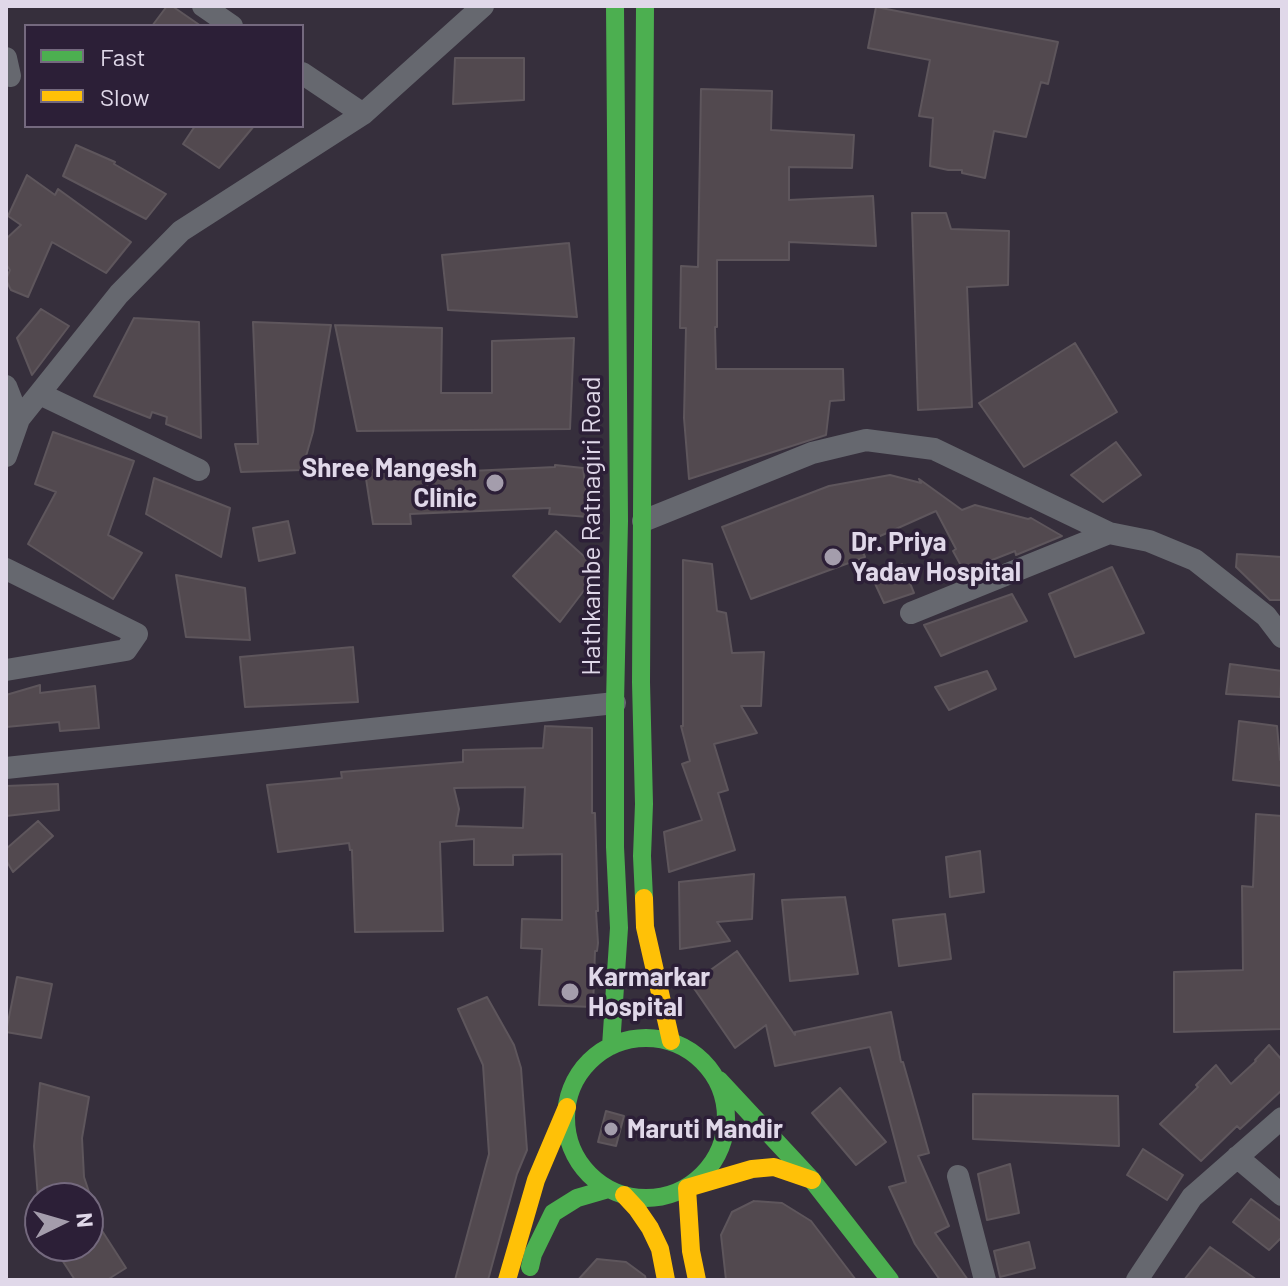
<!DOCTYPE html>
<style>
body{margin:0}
#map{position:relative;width:1288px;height:1286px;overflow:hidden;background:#362f3c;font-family:Barlow,sans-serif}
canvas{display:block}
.frame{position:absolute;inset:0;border:8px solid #e0d8e9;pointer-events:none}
.legend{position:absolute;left:24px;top:24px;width:280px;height:104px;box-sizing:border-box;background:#2c1f37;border:2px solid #74697e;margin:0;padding:10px 14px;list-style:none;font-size:24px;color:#e0d8e9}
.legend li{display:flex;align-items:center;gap:16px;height:40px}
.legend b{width:40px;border:2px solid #74697e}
.north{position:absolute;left:24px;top:1182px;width:80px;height:80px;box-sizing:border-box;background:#2c1f37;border:2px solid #74697e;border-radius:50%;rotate:85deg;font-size:22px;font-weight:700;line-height:32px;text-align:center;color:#e0d8e9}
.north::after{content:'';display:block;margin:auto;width:28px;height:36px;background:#a49dac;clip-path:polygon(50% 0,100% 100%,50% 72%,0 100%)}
</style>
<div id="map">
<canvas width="1288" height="1286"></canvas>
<div class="frame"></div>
<ul class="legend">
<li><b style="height:10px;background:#4caf50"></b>Fast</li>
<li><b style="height:10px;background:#ffc107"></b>Slow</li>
</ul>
<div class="north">N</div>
</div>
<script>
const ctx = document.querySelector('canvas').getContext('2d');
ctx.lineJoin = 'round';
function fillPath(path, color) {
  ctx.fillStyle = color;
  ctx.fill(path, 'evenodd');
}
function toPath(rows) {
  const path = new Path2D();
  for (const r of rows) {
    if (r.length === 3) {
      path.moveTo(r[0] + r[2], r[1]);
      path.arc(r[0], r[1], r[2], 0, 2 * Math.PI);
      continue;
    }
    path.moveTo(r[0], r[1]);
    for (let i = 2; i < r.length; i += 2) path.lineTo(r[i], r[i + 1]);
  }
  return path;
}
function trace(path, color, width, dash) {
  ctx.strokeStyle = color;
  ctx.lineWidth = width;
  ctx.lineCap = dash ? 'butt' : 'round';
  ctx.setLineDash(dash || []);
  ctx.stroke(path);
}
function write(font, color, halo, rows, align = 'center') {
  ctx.font = font + ' Barlow,sans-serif';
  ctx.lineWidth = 7;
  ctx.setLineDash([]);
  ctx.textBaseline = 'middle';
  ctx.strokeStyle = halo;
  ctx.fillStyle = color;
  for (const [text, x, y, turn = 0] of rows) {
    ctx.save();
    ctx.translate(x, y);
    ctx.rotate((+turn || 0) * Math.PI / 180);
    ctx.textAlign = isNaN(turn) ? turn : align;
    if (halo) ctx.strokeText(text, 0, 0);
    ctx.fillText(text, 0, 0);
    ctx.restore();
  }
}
const building = toPath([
 [167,6,172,6,201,26,152,26,167,6],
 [876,7,1058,42,1048,84,1041,82,1026,137,994,131,985,178,962,173,962,170,948,170,930,166,933,118,919,116,930,60,868,48,876,7],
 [455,58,524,58,524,100,453,104,455,58],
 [701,89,772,91,771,130,854,135,852,168,789,167,789,200,873,196,876,246,789,242,789,260,717,260,717,327,715,327,716,369,843,369,844,400,830,401,826,435,689,479,684,418,686,328,680,328,681,266,698,267,701,89],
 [195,126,254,126,219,168,183,144,195,126],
 [76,145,115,162,114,164,166,194,146,219,63,176,76,145],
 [27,175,55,195,58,189,131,242,106,273,52,242,28,297,11,290,7,282,7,277,10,270,6,264,6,239,21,225,8,216,27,175],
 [912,213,946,213,951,229,1009,231,1008,285,967,287,972,407,918,410,912,213],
 [569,243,577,317,448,310,442,255,569,243],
 [41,309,69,326,32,375,17,338,41,309],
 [134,318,199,322,201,438,166,424,167,417,152,412,150,418,94,396,134,318],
 [253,322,331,325,313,432,302,470,241,472,235,444,258,444,253,322],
 [335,325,442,328,441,393,492,393,492,341,574,338,570,429,357,431,335,325],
 [1075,343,1117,412,1024,467,979,403,1075,343],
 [53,432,134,461,108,535,142,553,113,599,28,544,56,492,35,484,53,432],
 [1116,442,1141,475,1103,502,1071,475,1116,442],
 [406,464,407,474,555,467,555,465,583,468,589,517,549,514,550,508,410,514,411,524,373,524,365,472,406,464],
 [890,475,921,483,919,479,962,510,975,505,1028,519,1031,518,1062,536,1016,555,1015,551,964,571,953,551,956,549,936,511,860,545,865,557,751,599,722,527,829,486,890,475],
 [154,478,230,508,221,557,146,514,154,478],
 [288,521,295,553,259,561,253,528,288,521],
 [556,531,598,569,598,572,560,622,513,576,556,531],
 [1237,554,1282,557,1282,600,1270,600,1236,567,1237,554],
 [683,560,712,564,717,611,726,613,732,653,764,652,761,706,741,706,757,733,714,744,728,790,718,793,735,850,669,872,664,832,702,820,682,764,690,761,681,726,683,726,683,560],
 [902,564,914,593,884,603,872,577,902,564],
 [1112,567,1144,633,1075,657,1049,594,1112,567],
 [176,575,245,588,250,640,186,637,176,575],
 [1012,594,1027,621,941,656,924,625,1012,594],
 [353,647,358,702,245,707,240,657,353,647],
 [1230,664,1282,671,1280,697,1226,694,1230,664],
 [987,671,996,689,949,710,935,687,987,671],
 [40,685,40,693,95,686,99,728,60,731,59,722,6,727,6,695,40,685],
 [1239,721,1277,726,1280,760,1282,760,1282,786,1233,780,1239,721],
 [545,726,592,728,592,813,595,813,598,911,596,911,598,943,597,951,595,951,593,1007,539,1005,542,949,521,948,522,919,562,920,562,854,513,855,513,865,474,865,474,839,440,842,443,931,355,932,352,850,350,850,349,843,278,852,267,785,342,778,341,772,463,762,463,750,543,748,545,726],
 [525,787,523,828,456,826,459,809,454,788,525,787],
 [58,784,59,810,6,816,6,786,58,784],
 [1256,814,1282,816,1282,1029,1174,1032,1174,972,1243,970,1242,886,1253,887,1256,814],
 [38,821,53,836,13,872,6,860,6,849,38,821],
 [980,851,984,892,950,897,946,857,980,851],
 [754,874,752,919,717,922,730,941,680,949,679,882,754,874],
 [845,897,858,974,790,981,782,900,845,897],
 [945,914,951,959,899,966,893,920,945,914],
 [737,951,795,1035,795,1032,891,1012,901,1062,903,1062,929,1153,918,1156,949,1226,935,1233,968,1280,940,1280,915,1244,889,1187,906,1182,870,1047,775,1066,766,1025,735,1048,691,984,737,951],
 [17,977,52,984,41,1038,6,1032,17,977],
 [487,997,514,1045,521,1068,527,1150,517,1174,488,1280,455,1280,489,1154,483,1065,458,1009,487,997],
 [1269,1045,1282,1060,1282,1090,1240,1129,1237,1126,1201,1161,1160,1124,1198,1087,1196,1085,1216,1065,1231,1084,1256,1061,1255,1060,1269,1045],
 [40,1083,89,1097,82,1138,84,1177,91,1198,38,1198,34,1146,40,1083],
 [840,1088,886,1142,856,1165,812,1113,840,1088],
 [973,1094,1118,1096,1119,1146,973,1139,973,1094],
 [606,1111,624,1116,616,1146,598,1142,606,1111],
 [1143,1149,1183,1175,1167,1200,1127,1175,1143,1149],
 [1010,1164,1019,1213,987,1220,978,1174,1010,1164],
 [1251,1199,1282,1222,1282,1237,1269,1250,1233,1222,1251,1199],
 [754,1201,782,1203,811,1221,856,1280,726,1280,721,1235,732,1212,754,1201],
 [88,1209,126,1268,107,1280,75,1280,53,1246,88,1246,88,1209],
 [1029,1242,1035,1268,1000,1277,994,1251,1029,1242],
 [1210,1247,1257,1280,1184,1280,1210,1247],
 [597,1259,626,1262,645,1276,646,1280,578,1280,597,1259]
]);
fillPath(building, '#52494f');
trace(building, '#5e565c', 2);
trace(toPath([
 [203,6,232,26],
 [6,58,10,76],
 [302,73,363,114],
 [6,386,19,419],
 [40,394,199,470],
 [6,456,19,419,119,294,181,231,363,114,483,6],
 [643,521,812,453,866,440,934,449,1109,533,1149,541,1195,560,1266,616,1282,637],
 [6,569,137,634,126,650,6,670],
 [911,613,1109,533],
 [6,768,615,703],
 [1237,1157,1282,1195],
 [958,1176,985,1280],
 [1137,1280,1192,1197,1282,1118]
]), '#66686f', 22);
trace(toPath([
 [644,898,642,856,644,804,641,682,645,6],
 [646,1118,80],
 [611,1046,619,928,615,847,615,703,619,521,615,6],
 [719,1080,812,1180,890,1280],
 [530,1267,533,1254,553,1213,577,1198,608,1189]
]), '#4caf50', 18);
trace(toPath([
 [644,898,645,927,671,1041],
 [624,1195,637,1209,650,1228,660,1249,666,1280],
 [507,1280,536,1180,567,1107],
 [697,1280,691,1251,687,1188,752,1169,774,1167,812,1180]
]), '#ffc107', 18);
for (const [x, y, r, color] of [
 [495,483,10,"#a49dac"],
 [833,557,10,"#a49dac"],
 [570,992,10,"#a49dac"],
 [611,1129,8,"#a49dac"]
]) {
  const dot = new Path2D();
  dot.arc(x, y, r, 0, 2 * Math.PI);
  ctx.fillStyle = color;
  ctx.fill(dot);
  trace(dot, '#2c1f37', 3);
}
write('bold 26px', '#e0d8e9', '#2c1f37', [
 ["Shree Mangesh",477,468,"right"],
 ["Clinic",477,498,"right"],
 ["Dr. Priya",851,542],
 ["Yadav Hospital",851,572],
 ["Karmarkar",588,977],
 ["Hospital",588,1007],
 ["Maruti Mandir",627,1129]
], 'left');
write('26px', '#e0d8e9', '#2c1f37', [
 ["Hathkambe Ratnagiri Road",591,526,-90]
]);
</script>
